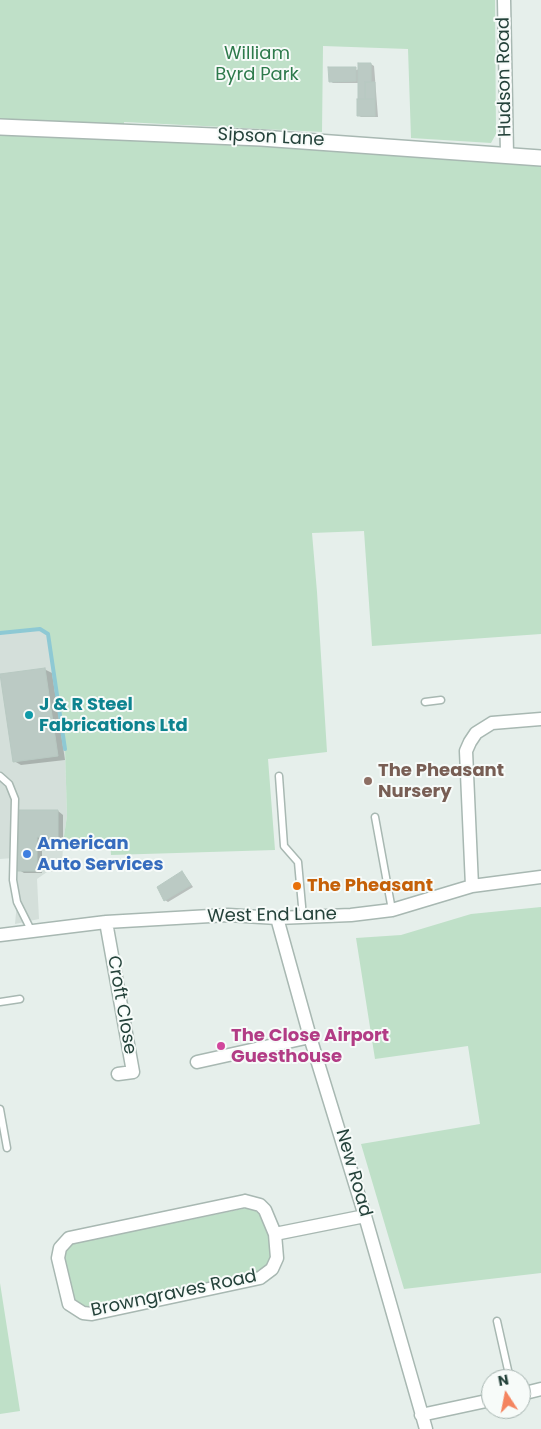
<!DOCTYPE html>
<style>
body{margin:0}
#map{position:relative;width:541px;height:1429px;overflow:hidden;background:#e6efeb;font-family:Poppins,sans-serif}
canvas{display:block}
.north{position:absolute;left:481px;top:1369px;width:50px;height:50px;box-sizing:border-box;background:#f7fbf9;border:1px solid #a3b1ad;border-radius:50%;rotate:349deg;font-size:14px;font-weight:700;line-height:20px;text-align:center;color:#24423a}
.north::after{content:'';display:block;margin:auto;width:18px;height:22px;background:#f4845f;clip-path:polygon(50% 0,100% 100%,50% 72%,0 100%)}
</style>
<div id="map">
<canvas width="541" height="1429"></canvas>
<div class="north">N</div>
</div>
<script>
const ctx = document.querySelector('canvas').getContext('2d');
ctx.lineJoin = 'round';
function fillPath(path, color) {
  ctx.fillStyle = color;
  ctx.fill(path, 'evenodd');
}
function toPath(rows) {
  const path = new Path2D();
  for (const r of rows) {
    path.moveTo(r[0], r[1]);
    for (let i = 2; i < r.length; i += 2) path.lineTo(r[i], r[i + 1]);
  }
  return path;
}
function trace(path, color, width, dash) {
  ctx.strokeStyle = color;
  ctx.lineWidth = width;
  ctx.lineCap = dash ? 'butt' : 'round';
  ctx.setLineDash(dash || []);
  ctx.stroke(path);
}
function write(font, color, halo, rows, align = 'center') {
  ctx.font = font + ' Poppins,sans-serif';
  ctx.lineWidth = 4;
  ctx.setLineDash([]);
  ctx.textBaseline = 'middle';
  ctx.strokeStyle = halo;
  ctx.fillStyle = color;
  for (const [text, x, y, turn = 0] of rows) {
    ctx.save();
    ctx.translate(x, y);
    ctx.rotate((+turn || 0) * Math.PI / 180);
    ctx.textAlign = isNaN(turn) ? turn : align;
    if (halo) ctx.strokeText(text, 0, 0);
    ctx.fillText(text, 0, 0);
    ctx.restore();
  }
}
fillPath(toPath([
 [40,629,48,634,65,749,67,816,63,843,62,871,47,872,37,879,39,919,15,924,17,902,13,858,0,859,0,634]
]), '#d4dfda');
fillPath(toPath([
 [0,0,495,0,496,134,491,143,411,138,408,49,323,46,322,132,124,122,125,137,541,164,541,634,372,646,364,531,312,533,317,592,327,752,268,759,275,850,111,855,110,840,63,843,67,816,65,749,48,634,40,629,0,633],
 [541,907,541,1273,404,1289,361,1144,480,1124,468,1046,375,1059,356,938,401,935,471,914],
 [252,1207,265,1220,272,1252,269,1264,259,1273,94,1308,87,1308,72,1301,63,1266,66,1249,71,1244],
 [0,1283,20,1411,0,1414]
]), '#bfe0c8');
fillPath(toPath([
 [371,64,374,66,378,117,361,117,358,115,359,83,333,83,330,81],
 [44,669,52,673,65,760,21,765,14,761],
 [19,811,58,811,63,815,63,840,42,840,42,873,24,873,19,870],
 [182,872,193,887,168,902,165,900]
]), '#0003');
trace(toPath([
 [0,633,40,629,48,634,65,749]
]), '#8ec9d4', 4);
const building = toPath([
 [358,63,371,63,371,82,365,82,365,99,358,99,358,63],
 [328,67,356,67,356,81,329,82,328,67],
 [365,82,375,82,375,99,365,99,365,82],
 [357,99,375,99,375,116,357,116,357,99],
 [45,668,58,756,13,762,0,674,45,668],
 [18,810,58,810,58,838,37,837,37,871,17,871,18,810],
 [182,871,191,885,164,901,157,887,182,871]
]);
fillPath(building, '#bbcac4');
trace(building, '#b8c9c2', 1);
const service = toPath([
 [425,702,441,700],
 [0,776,9,784,15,799,13,880,17,902,31,930],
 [279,776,284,846,298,862,303,917],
 [375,817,392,910],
 [0,1002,20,999],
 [0,1109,7,1148],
 [497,1321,510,1379]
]);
const minor = toPath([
 [504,0,507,154],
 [472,886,466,751,470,742,476,733,492,723,541,719],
 [277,918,310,1037,365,1216,426,1429],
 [106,922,133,1072,118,1074],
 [0,935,106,922,228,915,277,918,351,915,392,910,472,886,541,877],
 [197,1062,310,1037],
 [245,1201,260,1205,265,1210,275,1234,277,1258,272,1269,260,1278,92,1314,83,1313,69,1304,58,1258,60,1248,69,1238,245,1201],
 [275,1234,365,1216],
 [521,1394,541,1389],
 [421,1415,491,1400]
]);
const tertiary = toPath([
 [0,127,261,138,541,158]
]);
trace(service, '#a8b8b2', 9);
trace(minor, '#a8b8b2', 15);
trace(tertiary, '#a8b8b2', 18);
trace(service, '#fff', 6);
trace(minor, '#fff', 12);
trace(tertiary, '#fff', 15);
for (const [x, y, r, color] of [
 [29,715,5,"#0f9aa8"],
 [368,781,5,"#8d6e63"],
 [27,854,5,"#3f7fe0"],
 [297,886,5,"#e8710a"],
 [221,1046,5,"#d1479c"]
]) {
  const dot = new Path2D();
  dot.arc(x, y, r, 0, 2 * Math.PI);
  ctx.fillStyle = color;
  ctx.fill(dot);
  trace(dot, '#f7fbf9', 2);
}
write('18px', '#2d7a4b', '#f7fbf9', [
 ["William",257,54],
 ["Byrd Park",257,75]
]);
write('18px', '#24423a', '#f7fbf9', [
 ["Hudson Road",505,77,-91],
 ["Sipson Lane",271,138,3],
 ["West End Lane",272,916,-1],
 ["Croft Close",121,1005,80],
 ["New Road",353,1173,74],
 ["Browngraves Road",174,1294,-12]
]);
write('bold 18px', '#0d838f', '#f7fbf9', [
 ["J & R Steel",39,705],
 ["Fabrications Ltd",39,726]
], 'left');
write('bold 18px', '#785e54', '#f7fbf9', [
 ["The Pheasant",378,771],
 ["Nursery",378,792]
], 'left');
write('bold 18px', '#366cbe', '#f7fbf9', [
 ["American",37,844],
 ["Auto Services",37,865]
], 'left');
write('bold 18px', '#c56008', '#f7fbf9', [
 ["The Pheasant",307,886]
], 'left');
write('bold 18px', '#b23c85', '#f7fbf9', [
 ["The Close Airport",231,1036],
 ["Guesthouse",231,1057]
], 'left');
</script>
